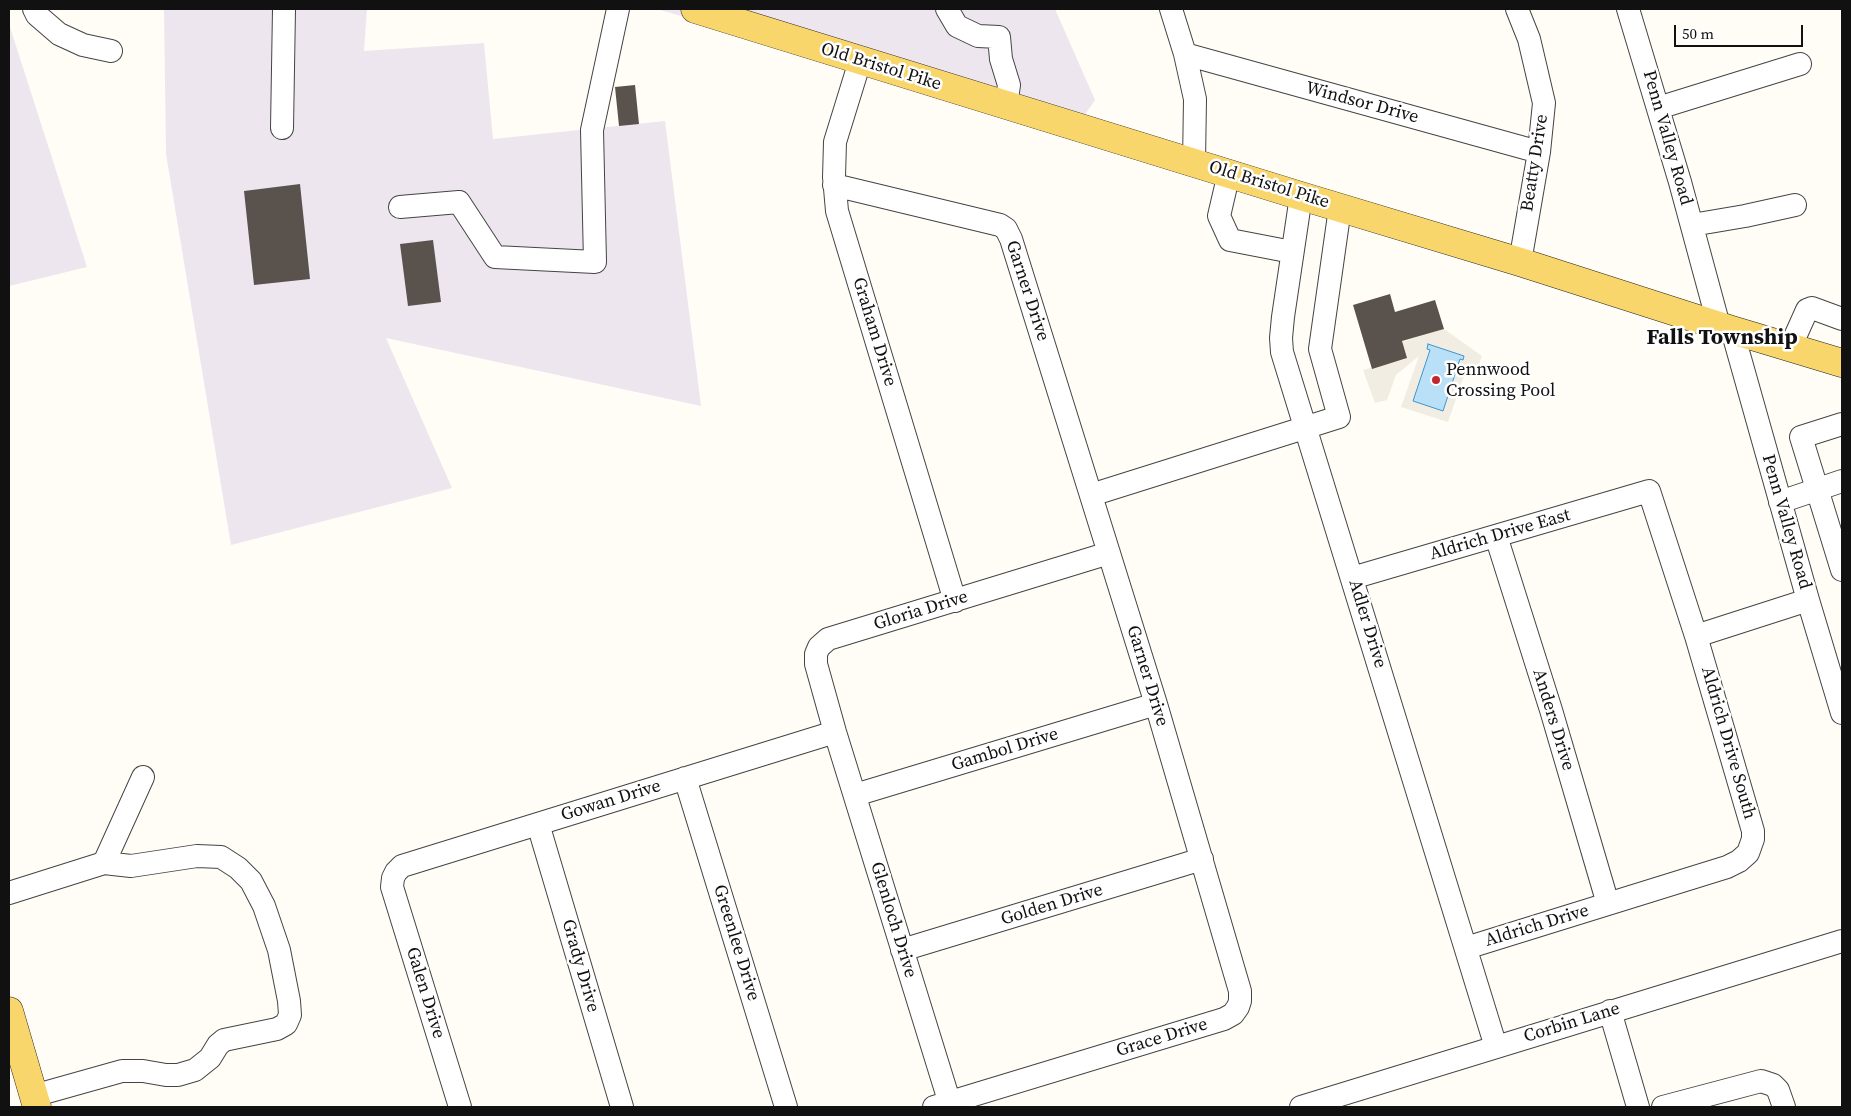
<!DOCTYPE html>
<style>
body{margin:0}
#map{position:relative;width:1851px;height:1116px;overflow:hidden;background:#fffdf5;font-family:"Source Serif 4",serif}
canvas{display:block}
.frame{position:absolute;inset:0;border:10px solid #111;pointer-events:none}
.scale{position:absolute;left:1674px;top:25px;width:129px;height:22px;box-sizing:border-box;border:2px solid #111;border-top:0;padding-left:6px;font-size:15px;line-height:18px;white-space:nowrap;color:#111;-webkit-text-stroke:4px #fff;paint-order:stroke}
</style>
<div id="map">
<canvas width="1851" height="1116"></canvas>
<div class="frame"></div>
<div class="scale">50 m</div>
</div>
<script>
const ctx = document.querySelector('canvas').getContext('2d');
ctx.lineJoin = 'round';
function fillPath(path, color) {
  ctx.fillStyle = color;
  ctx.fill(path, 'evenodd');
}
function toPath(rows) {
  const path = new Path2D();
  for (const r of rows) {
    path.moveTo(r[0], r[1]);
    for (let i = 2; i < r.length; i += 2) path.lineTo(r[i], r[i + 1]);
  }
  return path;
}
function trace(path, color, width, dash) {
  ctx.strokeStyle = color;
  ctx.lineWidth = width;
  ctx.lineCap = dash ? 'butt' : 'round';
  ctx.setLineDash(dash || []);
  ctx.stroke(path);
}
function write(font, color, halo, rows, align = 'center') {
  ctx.font = font + ' "Source Serif 4",serif';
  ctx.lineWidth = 5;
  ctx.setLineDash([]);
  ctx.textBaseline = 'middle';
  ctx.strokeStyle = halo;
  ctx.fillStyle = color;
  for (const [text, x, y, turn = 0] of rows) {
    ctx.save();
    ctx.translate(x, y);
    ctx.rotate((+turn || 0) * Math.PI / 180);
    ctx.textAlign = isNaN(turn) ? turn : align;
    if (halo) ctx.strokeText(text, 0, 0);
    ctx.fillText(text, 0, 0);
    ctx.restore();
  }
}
fillPath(toPath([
 [164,9,367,9,364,51,484,43,493,139,665,121,701,406,386,338,452,488,231,545,166,154],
 [657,9,1055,9,1095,100,1073,132],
 [9,24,87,267,9,286]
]), '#eee6ef');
fillPath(toPath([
 [1444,329,1482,356,1478,366,1468,364,1448,422,1401,407,1419,356,1396,375,1387,400,1375,403,1363,370,1406,359,1402,342],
 [1430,350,1464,356,1460,359,1443,411,1413,401]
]), '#f1ede2');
const water = toPath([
 [1428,344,1464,356,1463,360,1460,359,1443,411,1413,401,1430,350,1427,349,1428,344]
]);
fillPath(water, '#b9e0f7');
trace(water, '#3f96cf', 1);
fillPath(toPath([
 [635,85,639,124,619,126,615,87],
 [300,184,310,279,254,285,244,191],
 [433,240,441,302,408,306,400,244],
 [1390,294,1395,312,1435,300,1444,329,1402,341,1407,358,1372,369,1353,305]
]), '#5a524d');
const minor = toPath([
 [34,9,37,15,59,34,83,45,111,51],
 [947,9,957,26,978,36,999,37,1001,59,1009,85,1006,105],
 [1171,9,1185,54,1195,99,1194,162],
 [1517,9,1529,39,1544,103,1539,152,1520,262],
 [1628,9,1680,182,1719,326],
 [1185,54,1539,152],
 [860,61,835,142,834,177,837,211,955,601],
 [1658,108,1800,64],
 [282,128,284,9],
 [1229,173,1219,216,1230,240,1292,252],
 [834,185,1000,225,1006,229,1011,239,1156,704,1240,991,1240,1001,1238,1007,1233,1014,1224,1019,934,1107],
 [1301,196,1283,317,1281,338,1282,352,1496,1047],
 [400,207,459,202,495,257,595,262,592,130,618,9],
 [1692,225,1745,216,1795,205],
 [1732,330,1808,600,1842,713],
 [1790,348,1807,310,1812,308,1842,319],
 [1842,424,1801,437,1842,570],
 [1091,495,1339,417,1320,349,1340,208],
 [1780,502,1842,481],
 [1496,536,1551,710,1608,904],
 [1352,578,1649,491,1696,636,1753,831,1753,839,1748,853,1739,861,1727,867,1466,948],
 [1696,636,1808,600],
 [685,778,786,1107],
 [855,795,1156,704],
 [538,824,622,1107],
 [104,863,143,777],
 [9,893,104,863,131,866,197,856,221,857,238,868,251,881,264,906,279,950,289,1001,290,1015,286,1024,277,1029,224,1040,218,1045,210,1058,195,1070,178,1075,166,1075,143,1071,122,1071,33,1096],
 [902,950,1202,859],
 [1610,1011,1638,1107],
 [460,1107,392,887,393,878,396,872,402,866,835,732],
 [951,1107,835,732,816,664,816,654,819,647,828,639,1109,553],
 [1301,1107,1842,941],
 [1663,1107,1761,1081,1773,1085,1778,1090,1784,1107]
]);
const major = toPath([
 [695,9,1301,196,1520,262,1732,330,1842,363],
 [9,1011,37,1107]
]);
trace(minor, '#444', 24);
trace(major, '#222', 29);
trace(minor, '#fff', 22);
trace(major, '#f9d66b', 28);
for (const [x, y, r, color] of [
 [1436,380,5,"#c4262e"]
]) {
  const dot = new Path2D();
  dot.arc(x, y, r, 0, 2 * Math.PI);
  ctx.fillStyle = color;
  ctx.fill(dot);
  trace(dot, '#fff', 2);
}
write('18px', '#111', '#fff', [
 ["Old Bristol Pike",881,67,17],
 ["Windsor Drive",1362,103,15],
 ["Penn Valley Road",1667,138,74],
 ["Beatty Drive",1535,163,-81],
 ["Old Bristol Pike",1269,185,17],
 ["Garner Drive",1027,291,72],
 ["Graham Drive",874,332,73],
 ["Penn Valley Road",1786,522,74],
 ["Aldrich Drive East",1500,535,-16],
 ["Gloria Drive",921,611,-17],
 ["Adler Drive",1367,624,73],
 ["Garner Drive",1147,676,73],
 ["Anders Drive",1553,720,73],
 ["Aldrich Drive South",1728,743,74],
 ["Gambol Drive",1005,750,-17],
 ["Gowan Drive",611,801,-17],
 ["Golden Drive",1052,905,-17],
 ["Glenloch Drive",893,920,73],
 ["Aldrich Drive",1537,926,-17],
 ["Greenlee Drive",736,943,73],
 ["Grady Drive",580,966,74],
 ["Galen Drive",425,993,73],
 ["Corbin Lane",1572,1023,-17],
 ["Grace Drive",1162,1038,-17]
]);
write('18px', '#111', '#fff', [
 ["Pennwood",1446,370],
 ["Crossing Pool",1446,391]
], 'left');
write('bold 22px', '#111', '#fff', [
 ["Falls Township",1722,338]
]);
</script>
